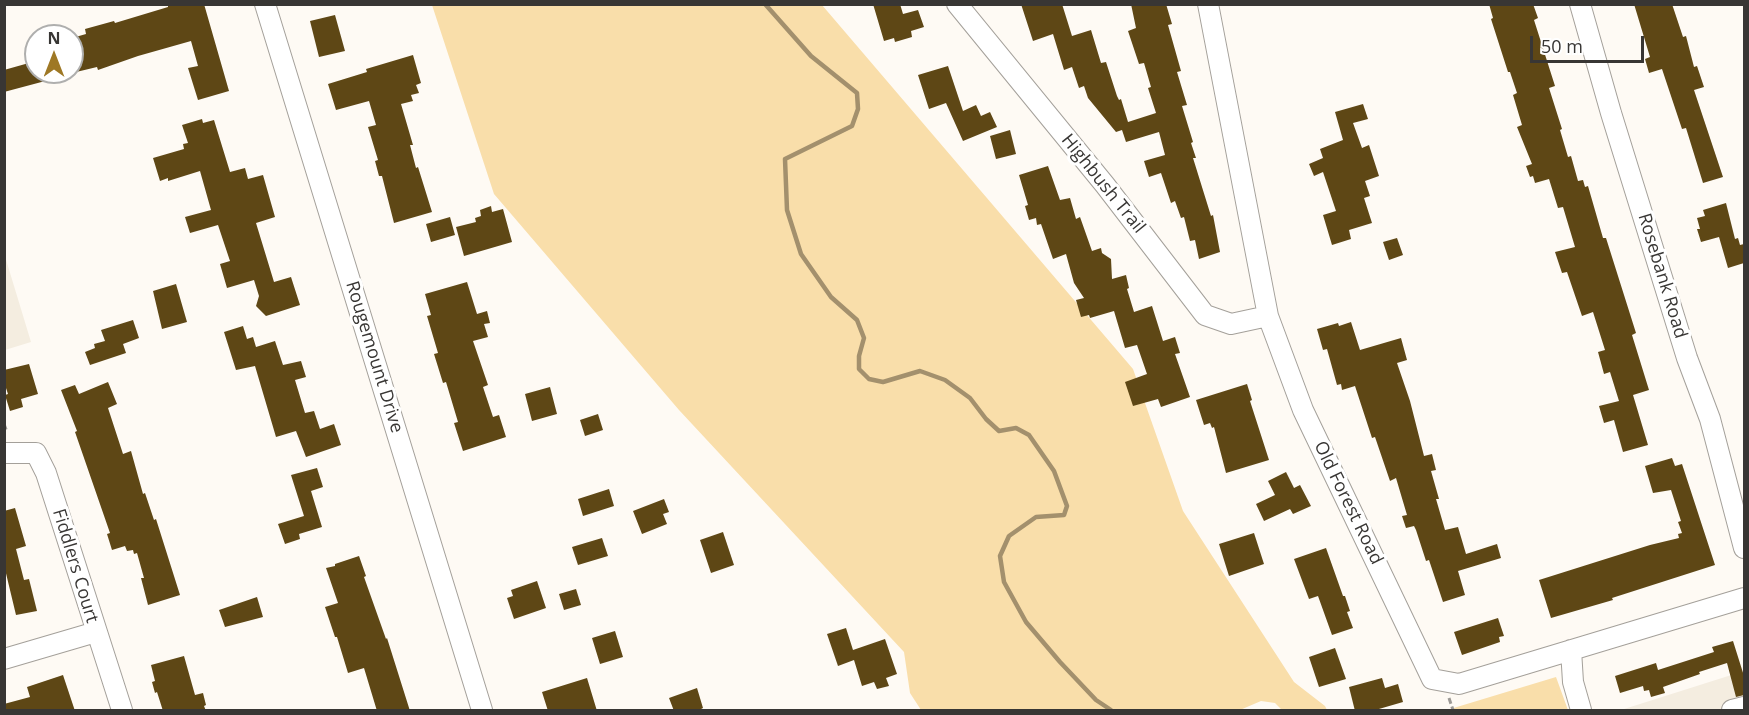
<!DOCTYPE html>
<style>
body{margin:0}
#map{position:relative;width:1749px;height:715px;overflow:hidden;background:#fefaf4;font-family:"Open Sans",sans-serif}
canvas{display:block}
.frame{position:absolute;inset:0;border:6px solid #383634;pointer-events:none}
.north{position:absolute;left:24px;top:24px;width:60px;height:60px;box-sizing:border-box;background:#fff;border:2px solid #afafae;border-radius:50%;rotate:0deg;font-size:16px;font-weight:700;line-height:24px;text-align:center;color:#383634}
.north::after{content:'';display:block;margin:auto;width:21px;height:27px;background:#9e7825;clip-path:polygon(50% 0,100% 100%,50% 72%,0 100%)}
.scale{position:absolute;left:1530px;top:36px;width:114px;height:27px;box-sizing:border-box;border:3px solid #383634;border-top:0;padding-left:8px;font-size:18px;line-height:21px;white-space:nowrap;color:#383634;-webkit-text-stroke:4px #fff;paint-order:stroke}
</style>
<div id="map">
<canvas width="1749" height="715"></canvas>
<div class="frame"></div>
<div class="north">N</div>
<div class="scale">50 m</div>
</div>
<script>
const ctx = document.querySelector('canvas').getContext('2d');
ctx.lineJoin = 'round';
function fillPath(path, color) {
  ctx.fillStyle = color;
  ctx.fill(path, 'evenodd');
}
function toPath(rows) {
  const path = new Path2D();
  for (const r of rows) {
    path.moveTo(r[0], r[1]);
    for (let i = 2; i < r.length; i += 2) path.lineTo(r[i], r[i + 1]);
  }
  return path;
}
function trace(path, color, width, dash) {
  ctx.strokeStyle = color;
  ctx.lineWidth = width;
  ctx.lineCap = dash ? 'butt' : 'round';
  ctx.setLineDash(dash || []);
  ctx.stroke(path);
}
function write(font, color, halo, rows, align = 'center') {
  ctx.font = font + ' "Open Sans",sans-serif';
  ctx.lineWidth = 6;
  ctx.setLineDash([]);
  ctx.textBaseline = 'middle';
  ctx.strokeStyle = halo;
  ctx.fillStyle = color;
  for (const [text, x, y, turn = 0] of rows) {
    ctx.save();
    ctx.translate(x, y);
    ctx.rotate((+turn || 0) * Math.PI / 180);
    ctx.textAlign = isNaN(turn) ? turn : align;
    if (halo) ctx.strokeText(text, 0, 0);
    ctx.fillText(text, 0, 0);
    ctx.restore();
  }
}
fillPath(toPath([
 [4,253,31,342,5,350,4,350],
 [1744,671,1744,710,1621,710]
]), '#f4ede0');
fillPath(toPath([
 [432,5,822,5,1133,369,1183,511,1294,682,1325,706,1327,710,1282,710,1275,703,1261,701,1240,710,921,710,910,693,904,652,679,410,494,194],
 [1556,677,1568,710,1447,710]
]), '#f9deaa');
trace(toPath([
 [765,4,811,56,857,93,858,109,852,126,785,159,787,210,801,254,831,297,857,320,864,338,859,356,859,369,869,379,883,382,920,371,945,380,970,398,986,419,999,431,1016,428,1029,435,1054,471,1067,506,1064,515,1036,517,1009,536,1000,556,1004,582,1026,622,1060,662,1096,700,1111,710]
]), '#a3906d', 4.5);
fillPath(toPath([
 [168,4,204,4,229,91,198,100,188,68,198,66,191,41,138,56,98,70,97,67,72,73,72,38,86,34,85,29,114,21,115,23,168,7],
 [873,4,900,4,903,14,918,10,924,27,911,31,912,37,895,42,894,38,884,41],
 [1021,4,1062,4,1072,36,1091,30,1101,63,1106,62,1117,96,1119,100,1121,99,1128,122,1156,113,1148,88,1151,87,1144,63,1139,64,1128,31,1136,28,1131,4,1166,4,1172,24,1168,25,1181,71,1177,72,1187,105,1182,106,1193,142,1191,143,1196,158,1193,158,1211,216,1213,215,1220,252,1199,259,1195,240,1190,241,1184,217,1181,218,1175,201,1171,203,1161,173,1149,177,1144,161,1165,155,1159,132,1126,142,1122,130,1116,132,1088,98,1084,86,1079,88,1072,67,1064,70,1053,34,1033,41],
 [1489,4,1533,4,1538,18,1534,20,1555,86,1549,88,1562,129,1560,130,1568,157,1571,156,1578,181,1583,180,1585,187,1588,186,1603,238,1606,238,1636,333,1632,335,1649,390,1633,395,1648,445,1623,452,1614,420,1604,423,1599,406,1619,401,1610,372,1604,374,1598,352,1605,350,1593,312,1582,316,1567,272,1562,273,1555,252,1575,247,1563,207,1558,208,1549,179,1535,183,1533,176,1530,177,1526,166,1532,164,1517,127,1522,125,1513,95,1517,93,1510,72,1508,72,1491,19,1493,18],
 [1634,4,1672,4,1683,37,1686,36,1694,67,1697,66,1704,87,1694,90,1723,177,1703,183,1686,128,1682,129,1662,69,1649,73,1645,59,1650,57],
 [335,15,345,51,319,57,310,21],
 [413,55,421,83,416,85,419,93,411,95,413,101,401,104,413,145,410,145,416,168,418,167,432,212,394,223,382,176,379,176,375,161,378,160,368,127,376,125,369,101,336,110,328,84,367,72,366,69],
 [36,61,36,72,64,72,64,76,4,92,4,70],
 [948,66,963,111,976,105,981,116,990,112,997,127,963,141,946,103,929,109,918,75],
 [1363,104,1368,119,1353,123,1362,148,1369,145,1379,176,1365,181,1370,196,1364,198,1372,223,1349,230,1351,239,1332,245,1323,215,1336,211,1323,172,1314,176,1309,164,1323,158,1320,149,1343,140,1335,112],
 [202,119,203,123,214,120,230,172,245,168,248,179,263,175,275,217,256,223,274,282,291,277,300,305,266,316,256,306,259,296,254,280,227,288,220,264,230,261,218,225,190,233,185,217,211,210,200,171,168,181,168,178,160,181,153,158,184,149,183,144,188,143,182,125],
 [1010,130,1016,154,996,159,990,136],
 [1048,166,1060,200,1070,198,1076,219,1080,217,1092,251,1101,248,1102,253,1111,259,1112,279,1126,275,1129,288,1127,289,1134,312,1152,306,1163,341,1175,337,1180,353,1175,354,1190,397,1161,407,1158,399,1133,406,1125,382,1147,374,1137,345,1125,348,1114,311,1090,318,1089,315,1081,317,1076,300,1084,298,1074,283,1066,254,1053,259,1041,224,1037,225,1036,218,1029,220,1025,206,1028,205,1019,175],
 [1726,203,1735,239,1738,238,1740,245,1744,244,1744,263,1728,268,1719,237,1701,242,1697,229,1700,229,1697,218,1705,216,1703,210],
 [491,206,492,212,503,209,512,242,464,256,456,227,476,222,475,218,481,216,480,210],
 [450,217,455,235,431,242,426,224],
 [1397,238,1403,255,1389,260,1383,242],
 [467,282,477,314,487,311,490,323,484,324,488,337,473,341,488,385,483,387,493,417,499,415,506,437,463,451,454,423,458,422,446,382,443,383,434,354,438,353,427,316,431,315,425,294],
 [176,284,187,322,162,329,153,291],
 [133,320,139,338,123,344,126,353,90,365,85,352,95,348,94,344,105,341,101,330],
 [1351,322,1360,350,1401,338,1407,360,1397,363,1410,401,1424,456,1432,454,1436,470,1431,471,1439,499,1436,499,1445,530,1458,527,1466,554,1497,544,1501,558,1458,571,1465,595,1443,602,1429,560,1426,561,1416,530,1414,526,1406,528,1402,516,1407,515,1396,478,1390,481,1375,437,1372,438,1355,386,1342,390,1341,384,1337,385,1327,349,1323,350,1317,329,1338,323,1339,326],
 [243,326,247,339,253,337,256,347,275,341,283,365,301,361,306,377,295,380,305,413,314,411,320,429,334,424,341,445,306,457,296,431,276,437,255,366,236,370,224,332],
 [29,364,38,394,21,399,23,407,10,411,5,395,8,394,4,382,4,370],
 [108,382,117,404,108,408,123,454,131,451,143,494,145,493,154,520,156,519,180,595,148,605,141,578,144,578,137,553,134,554,133,550,127,551,125,546,112,550,107,534,110,533,75,432,77,431,61,390,75,385,79,394],
 [1247,384,1252,400,1250,401,1269,460,1226,473,1214,427,1212,428,1210,423,1204,425,1196,400],
 [550,387,557,414,532,421,525,394],
 [598,414,603,430,585,436,580,420],
 [1672,458,1675,466,1682,464,1715,565,1612,598,1613,600,1551,618,1539,580,1650,545,1679,538,1678,534,1682,533,1678,522,1681,521,1671,490,1653,493,1645,466],
 [317,468,323,487,311,491,322,527,299,534,300,539,285,544,278,524,304,516,291,475],
 [1286,472,1294,488,1300,485,1311,506,1293,514,1290,509,1264,521,1256,504,1275,495,1268,481],
 [609,489,614,506,583,516,578,499],
 [664,499,669,512,663,514,667,524,642,534,633,511],
 [15,508,26,546,16,549,24,580,29,579,37,611,16,615,4,565,4,511],
 [723,532,734,565,711,573,700,540],
 [1254,533,1264,564,1229,576,1219,544],
 [602,538,608,556,578,565,572,547],
 [1326,548,1343,596,1345,596,1350,611,1347,612,1353,628,1332,635,1318,596,1309,599,1294,559],
 [359,556,366,576,364,577,386,639,387,638,410,711,377,711,364,668,348,673,337,637,335,637,325,607,338,603,326,568,335,566,335,564],
 [537,581,546,608,514,619,507,598,513,596,511,590],
 [576,589,581,605,564,610,559,594],
 [257,597,263,617,225,627,219,610],
 [1498,618,1504,636,1499,637,1500,642,1462,655,1454,632],
 [846,628,853,650,885,639,897,674,886,678,889,686,877,689,874,682,862,686,854,660,838,666,827,634],
 [615,631,623,657,600,664,592,638],
 [1733,641,1744,676,1744,695,1736,697,1727,663,1699,672,1700,674,1663,687,1665,693,1651,697,1649,690,1644,691,1643,686,1620,693,1615,676,1656,663,1658,670,1714,652,1712,647],
 [1335,648,1346,679,1319,687,1309,657],
 [184,656,195,695,203,693,206,705,204,706,206,711,163,711,157,692,155,693,152,682,155,681,151,665],
 [63,675,75,711,4,711,4,704,30,697,27,687],
 [587,678,597,711,548,711,542,692],
 [1382,678,1385,688,1398,684,1403,702,1372,711,1355,711,1349,687],
 [697,688,703,708,697,711,674,711,669,698]
]), '#5e4715');
const minor = toPath([
 [265,4,482,710],
 [957,4,1105,185,1205,315,1231,324,1268,316],
 [1208,4,1268,316,1303,410,1432,679,1459,684,1744,598],
 [1580,4,1611,113,1687,358,1710,419,1744,548],
 [4,453,36,453,46,473,122,710],
 [1571,650,1573,682,1581,710],
 [4,659,96,632],
 [1732,710,1744,707]
]);
trace(minor, '#a4a09a', 22);
trace(toPath([
 [4,424,7,432],
 [1449,698,1453,710]
]), '#9c9995', 3, [6, 3]);
trace(minor, '#fff', 20);
write('18px', '#383634', '#fff', [
 ["Highbush Trail",1103,184,51],
 ["Rosebank Road",1662,276,73],
 ["Rougemount Drive",374,357,73],
 ["Old Forest Road",1348,503,64],
 ["Fiddlers Court",75,566,73]
]);
</script>
